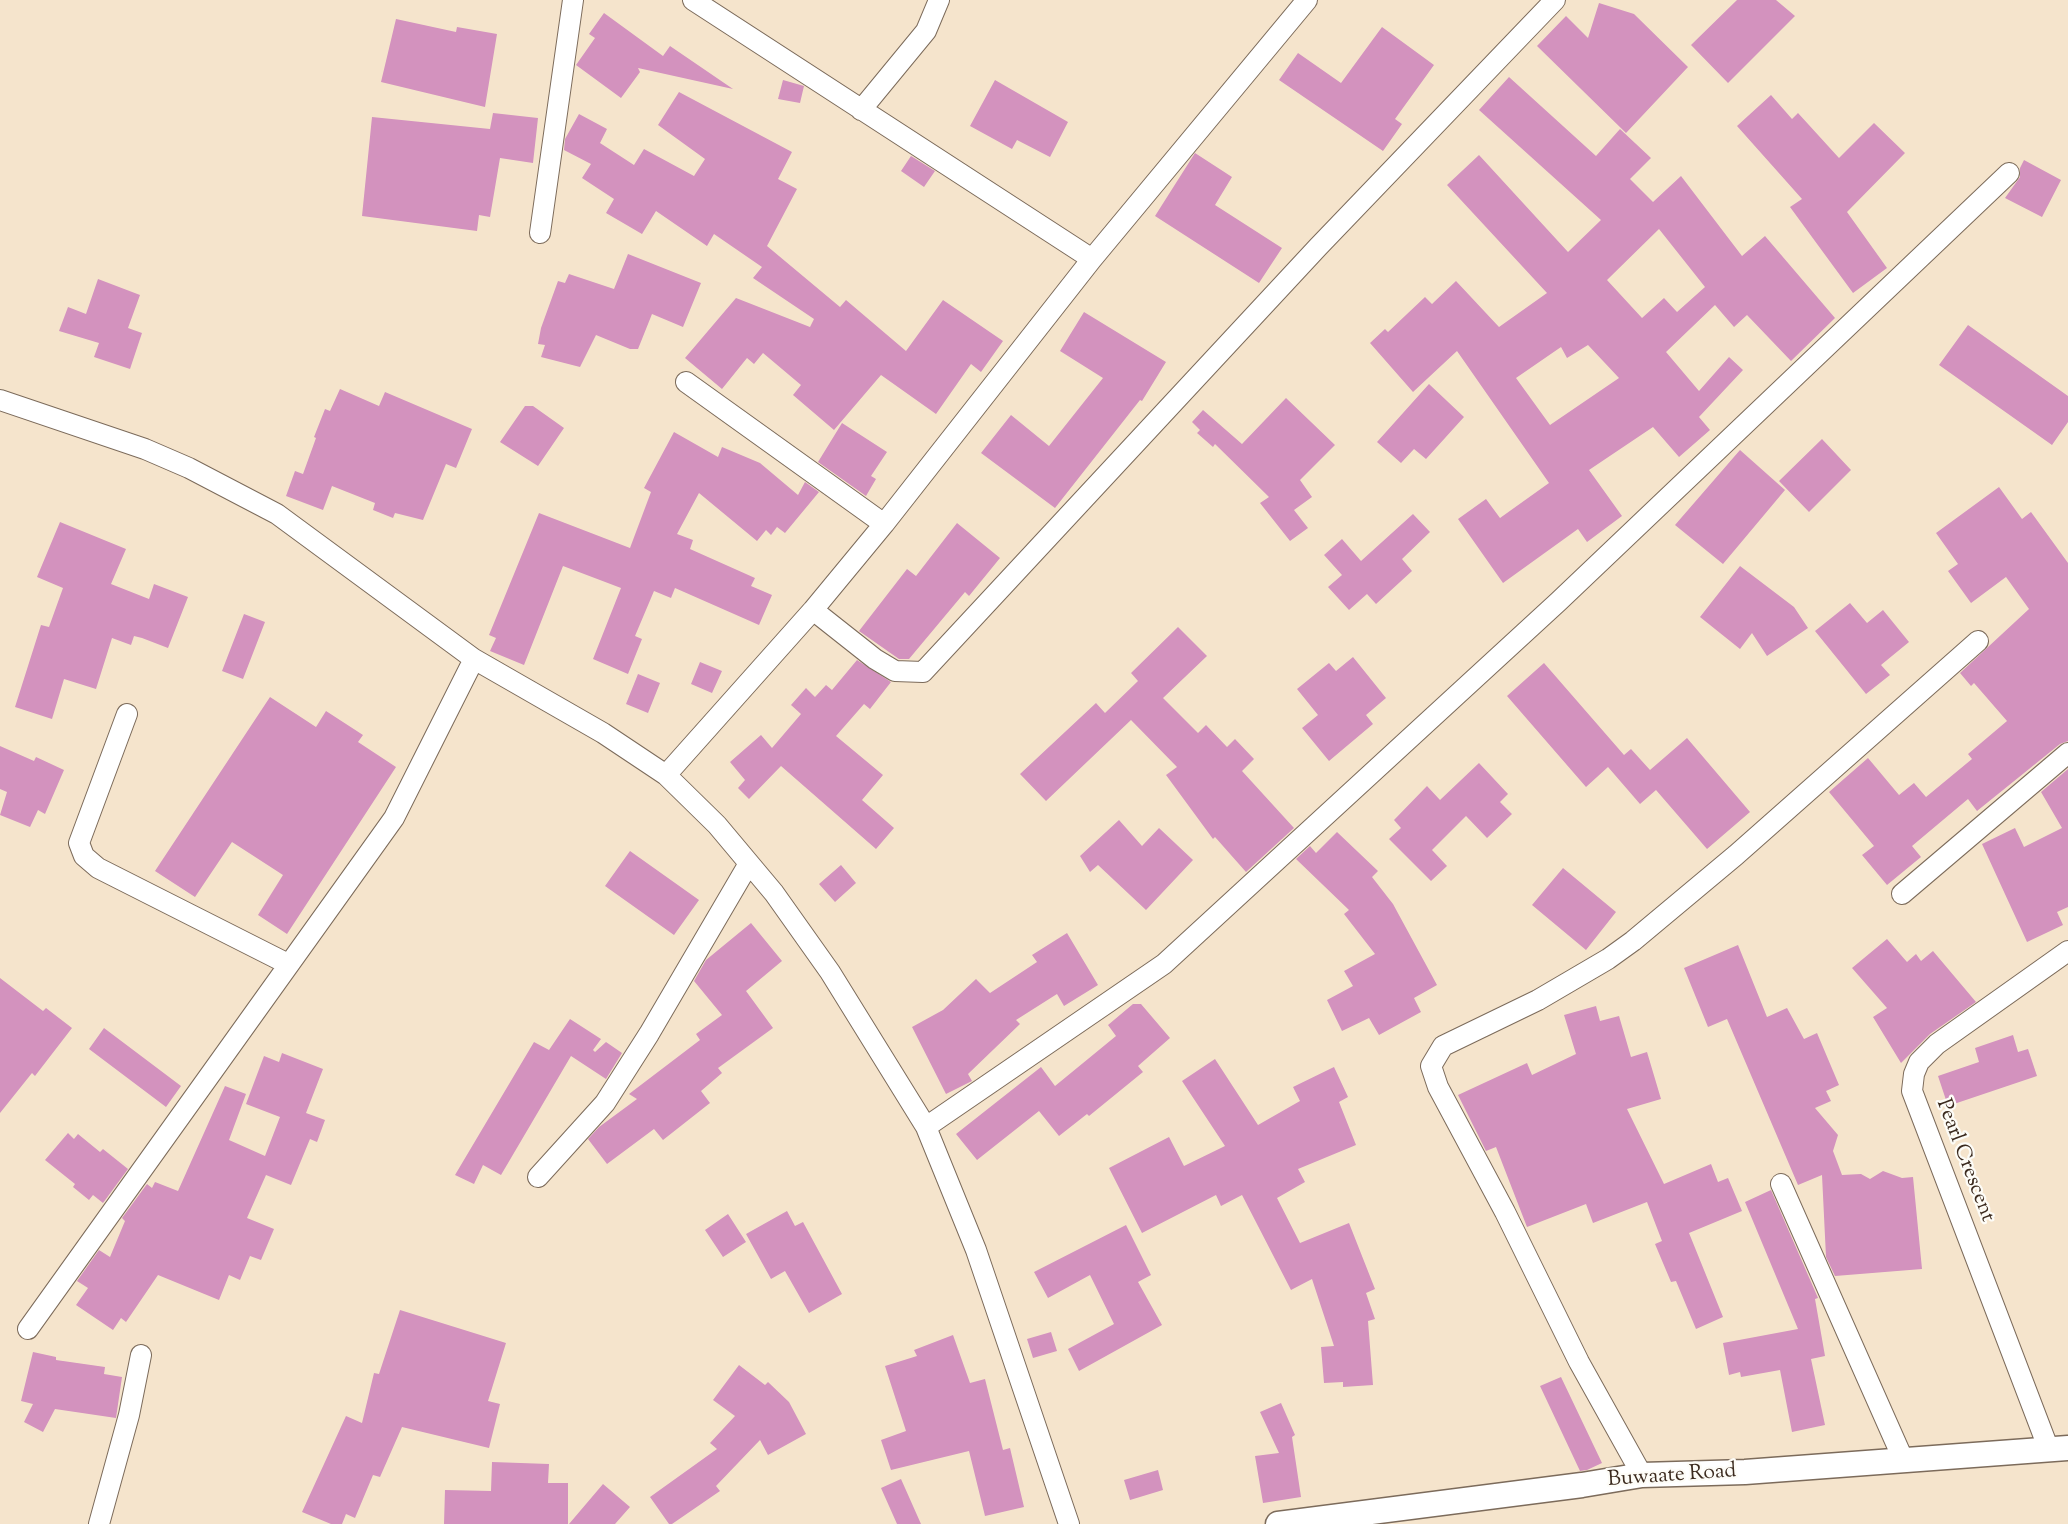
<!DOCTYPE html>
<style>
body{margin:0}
canvas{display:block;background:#f5e4cc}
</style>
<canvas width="2068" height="1524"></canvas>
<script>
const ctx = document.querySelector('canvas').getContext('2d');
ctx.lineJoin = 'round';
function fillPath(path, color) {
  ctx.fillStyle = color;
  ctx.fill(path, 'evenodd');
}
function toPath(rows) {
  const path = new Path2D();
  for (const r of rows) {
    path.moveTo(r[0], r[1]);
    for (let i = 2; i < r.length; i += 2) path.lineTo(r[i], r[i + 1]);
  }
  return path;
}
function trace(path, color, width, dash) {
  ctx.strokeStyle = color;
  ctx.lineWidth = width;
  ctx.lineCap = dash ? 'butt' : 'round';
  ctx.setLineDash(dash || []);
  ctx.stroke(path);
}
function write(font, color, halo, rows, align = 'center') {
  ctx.font = font + ' "Sorts Mill Goudy",serif';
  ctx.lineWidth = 4.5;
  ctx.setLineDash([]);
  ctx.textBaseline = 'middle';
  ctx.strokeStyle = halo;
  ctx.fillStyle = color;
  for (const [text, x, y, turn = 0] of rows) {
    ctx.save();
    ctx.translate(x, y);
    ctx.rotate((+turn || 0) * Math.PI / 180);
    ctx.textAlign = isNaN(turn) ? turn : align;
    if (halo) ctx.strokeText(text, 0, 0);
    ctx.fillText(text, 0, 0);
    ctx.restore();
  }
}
fillPath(toPath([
 [1737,0,1776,0,1795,16,1728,83,1691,45],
 [1599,3,1634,14,1688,67,1626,133,1537,46,1566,16,1588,38],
 [604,13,663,56,670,46,733,89,638,68,640,72,621,98,576,65,595,38,589,34],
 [396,19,456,32,457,27,497,34,485,107,381,82],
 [1382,27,1434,65,1395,119,1402,124,1383,151,1279,80,1298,53,1341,83],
 [1509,77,1596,156,1620,129,1651,158,1630,179,1653,202,1681,176,1742,256,1765,236,1835,318,1791,361,1747,315,1734,327,1715,305,1666,352,1699,391,1729,357,1743,370,1699,417,1710,430,1679,457,1653,427,1589,470,1622,516,1587,542,1578,529,1503,583,1458,519,1486,499,1500,518,1549,483,1457,351,1413,392,1370,343,1385,329,1388,332,1425,297,1432,304,1456,281,1499,327,1547,293,1447,185,1479,155,1568,252,1601,220,1479,110],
 [1659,229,1705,287,1677,312,1664,298,1642,318,1607,280],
 [1588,345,1619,378,1550,425,1516,378,1561,347,1567,358],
 [783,80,804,86,800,103,778,99],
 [995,80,1068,122,1050,157,1017,140,1012,149,970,126],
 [679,92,792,152,778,179,797,189,767,246,840,307,846,300,906,351,943,300,1003,341,981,372,971,364,936,414,881,375,834,430,793,395,801,385,763,353,754,364,747,358,722,389,685,358,736,298,810,327,814,319,753,278,762,267,714,234,707,246,656,211,642,234,606,213,614,199,582,178,591,164,564,150,565,139,579,114,607,129,600,143,634,165,644,149,694,176,705,159,658,125],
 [1771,95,1792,119,1798,113,1839,158,1874,123,1905,153,1847,212,1887,268,1853,293,1790,207,1802,199,1737,126],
 [493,113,538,118,533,163,500,158,490,217,479,215,477,231,362,216,372,117,490,129],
 [1195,153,1232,177,1215,205,1282,248,1259,283,1155,216],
 [911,156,935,171,924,187,901,171],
 [2024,160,2061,180,2042,217,2005,198,2020,177,2020,168],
 [628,254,701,283,683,327,652,314,638,349,630,349,596,335,580,367,541,357,545,345,538,344,541,328,558,281,565,283,569,274,614,289],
 [98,279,140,295,128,328,142,333,130,369,94,357,99,343,59,331,68,307,86,314],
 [1084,312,1166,362,1142,401,1140,400,1055,508,981,453,1011,415,1049,446,1103,378,1060,351],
 [1968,325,2068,396,2068,422,2052,445,1939,365],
 [1429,384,1464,417,1426,459,1414,449,1401,463,1377,442],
 [340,389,379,406,385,392,472,429,456,468,446,464,423,520,395,513,393,518,373,510,375,503,332,486,323,510,286,496,295,471,303,474,316,438,314,437,325,409,330,411],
 [1286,398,1335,445,1300,480,1312,497,1294,510,1308,528,1290,541,1260,503,1269,497,1215,444,1213,447,1197,433,1200,430,1192,422,1203,410,1242,444],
 [525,406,533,406,564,428,538,466,500,442],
 [842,423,887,452,871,476,876,479,866,496,818,462],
 [674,432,718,457,722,447,760,463,798,495,805,482,819,492,785,533,777,527,771,535,766,530,757,541,699,493,677,534,693,540,690,549,755,578,751,586,772,595,759,625,675,588,671,598,654,591,635,636,642,639,628,674,593,659,621,588,563,566,524,665,490,651,496,638,489,635,539,513,630,548,651,492,644,488],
 [1822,439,1851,470,1809,512,1779,481],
 [1740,450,1785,490,1723,564,1675,525],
 [1999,487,2022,519,2031,512,2068,563,2068,741,2060,744,1977,811,1968,799,1912,846,1921,857,1887,885,1862,855,1874,846,1829,792,1868,758,1899,795,1914,783,1926,797,1972,759,1968,754,2007,721,1974,683,1971,686,1960,673,2029,609,2006,577,1971,603,1948,571,1958,564,1936,533],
 [1413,514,1430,532,1402,559,1412,571,1376,604,1367,594,1349,610,1328,587,1342,575,1324,555,1342,539,1361,561],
 [60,522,126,549,111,584,149,599,154,584,188,597,168,648,142,638,134,636,131,645,112,638,96,689,64,679,52,719,15,707,41,625,49,627,63,588,37,577],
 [957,523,1000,558,969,596,965,592,909,659,899,659,859,631,907,569,916,576],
 [1740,566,1794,607,1808,628,1767,656,1752,633,1740,649,1700,617],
 [1850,603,1867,623,1883,610,1909,642,1881,665,1890,675,1866,694,1815,631],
 [244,614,265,622,243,679,222,671],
 [1178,627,1207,656,1163,698,1198,733,1206,725,1227,747,1235,739,1254,759,1242,771,1294,828,1246,872,1215,837,1213,839,1166,775,1177,767,1131,720,1046,801,1020,774,1096,703,1105,713,1138,681,1131,673],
 [1353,657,1386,698,1366,715,1373,724,1329,761,1302,728,1318,715,1297,689,1329,663,1336,671],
 [857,660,891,682,870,709,864,704,836,736,883,775,862,800,894,828,876,849,781,766,749,799,738,788,745,780,730,762,761,735,772,748,801,714,791,705,806,688,815,697,826,685,832,690],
 [700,662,722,671,712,693,691,684],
 [1544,663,1624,755,1631,749,1650,770,1687,738,1750,812,1707,849,1656,790,1640,804,1608,767,1586,787,1507,696],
 [638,674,660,683,648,713,626,704],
 [270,697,316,727,326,711,363,735,358,742,396,767,287,934,258,915,283,875,232,842,195,897,155,871],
 [0,746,34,761,36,757,64,770,45,814,38,810,30,827,0,815,7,792,0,789],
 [1479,763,1508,794,1500,802,1512,814,1487,838,1466,816,1432,850,1447,866,1431,881,1389,839,1401,828,1394,820,1427,786,1440,800],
 [2068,769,2068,907,2057,912,2063,925,2027,942,1982,844,2015,828,2024,847,2062,828,2041,792],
 [1119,820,1142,846,1159,828,1193,860,1146,910,1098,865,1090,872,1080,856],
 [1337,832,1378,871,1372,877,1393,904,1437,985,1414,998,1421,1012,1379,1035,1369,1018,1342,1031,1327,1000,1353,986,1344,971,1375,954,1344,914,1349,910,1296,859,1310,846,1316,853],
 [630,851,699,900,674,935,605,886],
 [841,865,856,883,835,902,819,884],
 [1563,868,1616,912,1586,950,1532,905],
 [751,923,782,961,746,991,773,1028,718,1068,722,1073,701,1091,710,1103,663,1140,654,1129,607,1164,588,1139,599,1127,637,1099,629,1094,700,1040,696,1034,722,1015,694,981,706,960],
 [1067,933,1098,985,1064,1006,1057,994,1016,1020,1020,1024,968,1074,972,1081,946,1094,912,1027,943,1010,976,979,990,993,1037,962,1032,955],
 [1887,939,1907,962,1916,954,1921,961,1933,951,1976,1002,1930,1034,1901,1063,1873,1017,1887,1008,1852,968],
 [1738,945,1767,1017,1787,1008,1804,1039,1817,1033,1839,1085,1826,1091,1831,1101,1815,1108,1838,1135,1833,1151,1842,1175,1861,1174,1870,1179,1883,1171,1902,1178,1913,1177,1922,1269,1835,1276,1826,1257,1822,1175,1798,1185,1727,1019,1708,1027,1684,968],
 [0,978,43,1011,46,1008,72,1028,35,1076,32,1073,0,1113],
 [1133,1004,1141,1004,1170,1038,1138,1066,1143,1072,1089,1116,1087,1114,1059,1136,1039,1111,977,1160,956,1134,1041,1067,1055,1086,1116,1036,1108,1025],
 [1596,1006,1600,1021,1619,1016,1631,1057,1647,1052,1661,1099,1627,1109,1664,1184,1711,1164,1718,1182,1728,1178,1742,1211,1689,1233,1723,1317,1696,1329,1676,1281,1671,1282,1655,1244,1662,1241,1647,1202,1593,1223,1586,1204,1527,1227,1496,1147,1486,1151,1458,1095,1527,1063,1532,1075,1576,1054,1564,1015],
 [570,1019,601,1039,593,1050,595,1052,606,1042,622,1053,606,1079,571,1056,501,1175,483,1165,474,1184,455,1175,534,1042,549,1050],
 [104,1028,181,1086,166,1107,89,1049],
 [2013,1035,2018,1052,2028,1049,2037,1076,1948,1106,1938,1076,1979,1062,1975,1048],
 [282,1053,323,1069,306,1113,325,1120,317,1142,310,1139,291,1185,266,1175,247,1218,274,1229,261,1260,250,1256,240,1280,229,1275,219,1300,158,1275,126,1322,121,1318,113,1330,76,1305,88,1288,77,1281,99,1250,110,1257,125,1221,122,1218,147,1184,152,1188,155,1182,178,1191,225,1086,246,1094,229,1140,265,1156,280,1117,246,1104,264,1056,279,1062],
 [1215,1059,1258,1125,1300,1101,1293,1087,1334,1067,1348,1097,1339,1102,1356,1145,1298,1169,1305,1182,1277,1198,1300,1243,1349,1223,1375,1289,1366,1293,1375,1319,1368,1321,1373,1385,1343,1387,1343,1382,1324,1383,1321,1347,1334,1346,1312,1279,1291,1290,1242,1195,1221,1206,1216,1195,1142,1233,1109,1168,1169,1137,1184,1166,1225,1146,1182,1081],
 [68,1133,74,1139,78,1134,100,1152,103,1149,128,1169,103,1203,93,1195,89,1200,73,1187,75,1184,45,1160],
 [1771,1190,1818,1298,1815,1299,1825,1356,1811,1359,1825,1425,1792,1432,1780,1370,1741,1377,1740,1372,1729,1375,1723,1343,1798,1329,1745,1202],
 [787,1211,795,1226,803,1222,842,1294,809,1313,785,1271,771,1279,746,1234],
 [728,1214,746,1242,723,1257,705,1230],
 [1126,1225,1151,1275,1138,1282,1162,1325,1079,1371,1068,1349,1114,1324,1090,1275,1048,1298,1034,1272],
 [400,1310,506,1343,488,1401,500,1404,489,1448,402,1427,380,1477,373,1475,355,1518,346,1514,342,1524,331,1524,302,1512,346,1416,362,1423,374,1373,379,1374],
 [1051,1332,1057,1351,1033,1358,1027,1339],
 [953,1335,970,1383,985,1379,1003,1450,1010,1448,1024,1507,985,1516,969,1451,891,1470,881,1440,906,1431,885,1366,917,1356,914,1350],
 [33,1352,56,1357,56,1360,105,1367,104,1374,122,1377,116,1418,55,1409,43,1432,24,1422,33,1404,21,1401],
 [739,1365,765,1385,768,1382,789,1402,806,1434,768,1455,760,1440,716,1486,720,1491,672,1524,669,1524,650,1497,717,1449,710,1443,735,1416,713,1400],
 [1561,1377,1602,1463,1587,1470,1580,1471,1540,1386],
 [1281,1403,1295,1435,1292,1437,1301,1497,1263,1503,1255,1456,1279,1453,1260,1412],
 [492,1462,549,1464,548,1483,568,1483,568,1524,444,1524,445,1490,491,1491],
 [1158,1470,1163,1490,1130,1500,1124,1480],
 [901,1479,921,1524,897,1524,881,1488],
 [603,1484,630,1507,615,1524,569,1524]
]), '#d392be');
const minor = toPath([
 [693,0,1092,259],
 [861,110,926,31,939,0],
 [540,233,573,0],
 [686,382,884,524],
 [0,400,145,449,189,468,277,514,474,659,603,733,666,775,717,825,774,893,830,972,926,1127,976,1250,1069,1524],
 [813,610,875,659,895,671,923,672,1318,247,1555,0],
 [127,714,79,843,84,856,98,868,288,964],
 [666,775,813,610,884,524,1092,259,1307,0],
 [1902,894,2068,753],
 [926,1127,1164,964,1558,602,2009,173],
 [538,1177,605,1103,649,1034,748,865],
 [1781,1184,1903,1459],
 [28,1329,394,818,474,659],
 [2049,1450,1912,1091,1914,1074,1919,1062,1937,1044,2068,951],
 [1642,1475,1579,1362,1505,1212,1438,1087,1431,1066,1443,1046,1538,1000,1608,959,1633,941,1736,855,1978,641],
 [99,1524,129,1415,141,1355]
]);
const tertiary = toPath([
 [1278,1524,1582,1485,1642,1475,1745,1472,2068,1448]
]);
trace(minor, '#7c6b5b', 22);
trace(tertiary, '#7c6b5b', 27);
trace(minor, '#fff', 20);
trace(tertiary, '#fff', 24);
write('21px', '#3b2a1e', '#fdfcf7', [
 ["Pearl Crescent",1964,1161,69],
 ["Buwaate Road",1672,1477,-4]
]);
</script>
